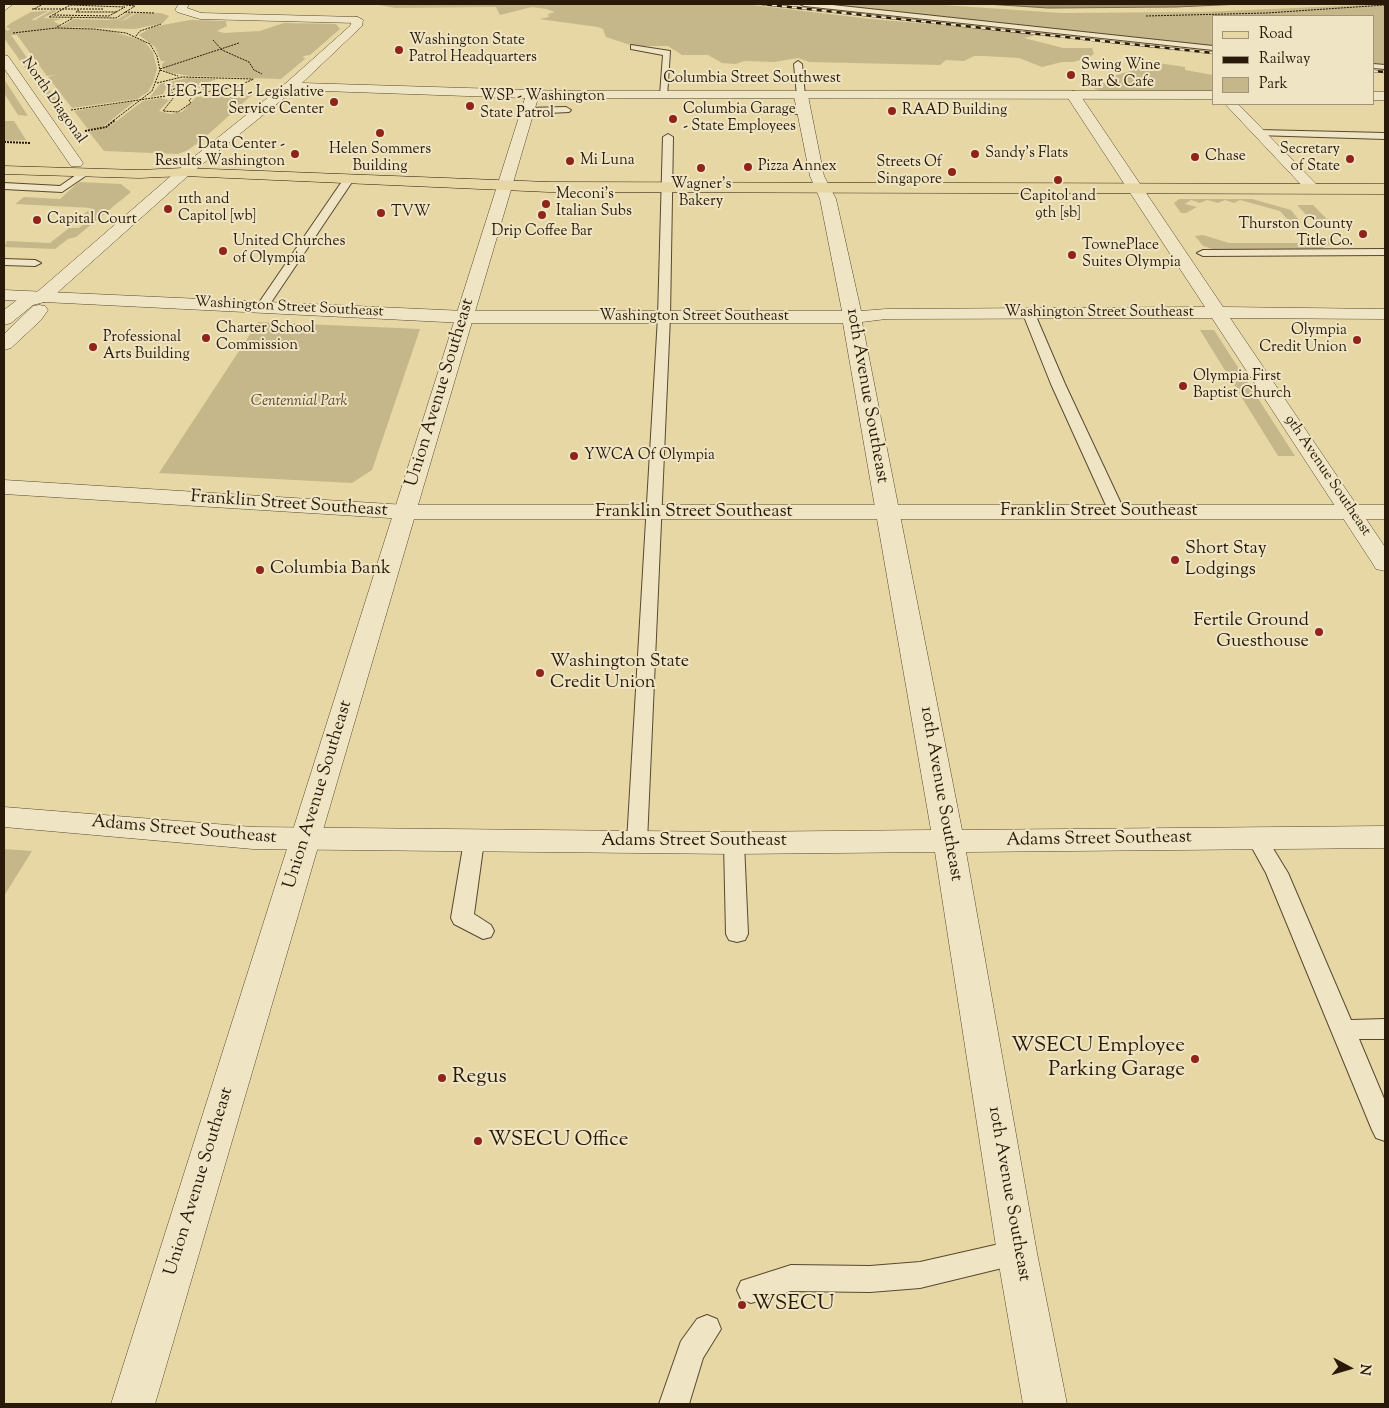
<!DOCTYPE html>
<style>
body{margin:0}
#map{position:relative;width:1389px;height:1408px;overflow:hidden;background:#e6d7a5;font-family:"Sorts Mill Goudy",serif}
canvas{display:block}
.frame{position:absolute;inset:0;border:5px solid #291908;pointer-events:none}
.legend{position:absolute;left:1212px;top:15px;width:162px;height:90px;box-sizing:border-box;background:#efe5c4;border:1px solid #a09379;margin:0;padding:6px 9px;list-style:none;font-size:15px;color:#291908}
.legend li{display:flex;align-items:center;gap:10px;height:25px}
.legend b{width:25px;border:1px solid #a09379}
.north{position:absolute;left:1324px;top:1343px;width:50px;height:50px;-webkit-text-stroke:4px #efe5c4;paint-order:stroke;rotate:96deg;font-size:14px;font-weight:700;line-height:20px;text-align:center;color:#291908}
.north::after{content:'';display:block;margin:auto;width:18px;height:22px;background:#291908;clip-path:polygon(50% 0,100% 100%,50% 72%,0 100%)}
</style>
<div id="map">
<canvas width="1389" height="1408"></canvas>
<div class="frame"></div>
<ul class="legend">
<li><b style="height:6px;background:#e6d7a5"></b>Road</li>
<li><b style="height:6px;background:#291908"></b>Railway</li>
<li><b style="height:14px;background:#c6b78a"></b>Park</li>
</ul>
<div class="north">N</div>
</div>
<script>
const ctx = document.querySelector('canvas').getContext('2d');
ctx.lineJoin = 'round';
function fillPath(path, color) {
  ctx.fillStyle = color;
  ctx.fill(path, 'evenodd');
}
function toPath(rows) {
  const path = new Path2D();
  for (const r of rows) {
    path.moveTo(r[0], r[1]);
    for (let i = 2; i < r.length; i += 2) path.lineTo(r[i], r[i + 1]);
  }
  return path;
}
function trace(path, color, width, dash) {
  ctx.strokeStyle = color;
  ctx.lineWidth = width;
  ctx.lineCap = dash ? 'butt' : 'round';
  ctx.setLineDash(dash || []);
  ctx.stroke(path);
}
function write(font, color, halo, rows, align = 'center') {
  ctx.font = font + ' "Sorts Mill Goudy",serif';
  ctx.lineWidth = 4;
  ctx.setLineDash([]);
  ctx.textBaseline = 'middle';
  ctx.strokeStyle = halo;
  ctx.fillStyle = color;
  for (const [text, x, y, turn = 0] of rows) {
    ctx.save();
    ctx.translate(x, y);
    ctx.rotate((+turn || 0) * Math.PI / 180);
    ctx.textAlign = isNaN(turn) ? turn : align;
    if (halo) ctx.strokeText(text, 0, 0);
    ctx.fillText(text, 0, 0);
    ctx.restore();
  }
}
fillPath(toPath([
 [373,4,744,4,871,19,1035,33,1037,35,1024,38,1063,48,1092,48,1094,54,1088,58,1073,62,1062,62,1042,67,1019,58,984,56,974,56,964,61,946,60,940,65,809,62,798,58,774,62,744,61,736,64,722,63,708,55,682,55,668,46,635,46,624,43,606,37,603,29,598,27,539,19,549,17,548,14,555,12,546,9,532,7,500,15,496,7,491,7,395,8],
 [828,4,928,4,1061,13,1204,12,1385,4,1385,65,1373,64,1373,16,1213,16,1213,46],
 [52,10,57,11,43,18,63,19,53,21,62,26,74,19,107,20,118,19,128,13,134,13,123,20,108,22,125,20,136,13,161,13,169,16,163,23,135,29,64,27,111,31,144,41,153,52,157,69,153,83,148,92,137,99,72,108,48,77,57,75,47,76,17,35,11,35,64,110,56,111,4,38,4,27,7,31,11,29,6,27,11,23,31,12,45,11,48,11,31,20,49,21,35,20],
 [190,20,226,21,227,26,217,31,224,33,260,31,284,23,336,24,340,29,310,55,304,56,303,58,306,58,281,79,190,76,167,72,162,68,162,64,165,61,161,61,155,47,139,35,152,27],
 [1158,63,1185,67,1185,70,1213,75,1213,97,1107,93,1095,89,1092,85,1105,83,1108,80,1106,78,1108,75,1117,75],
 [188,78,217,79,209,82,210,84,208,86,191,84,166,88,163,94,150,97,160,84],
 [4,79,28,116,18,115,4,93],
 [254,93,202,140,188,150,178,154,104,151,89,132,110,126,143,101,160,98,169,100,159,111,171,114,182,112,196,97],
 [135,101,104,126,91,129,88,129,74,111],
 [4,121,14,121,26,140,4,141],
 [79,182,121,184,131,192,76,237,68,239,55,249,4,247,7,241,50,243,69,228,79,228,88,220,77,219,92,208,15,204,24,197,60,199],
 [1179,199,1252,199,1291,210,1299,220,1288,220,1280,211,1240,200,1234,203,1225,200,1218,203,1207,200,1200,203,1191,200,1185,204,1197,207,1186,213,1181,213,1174,203],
 [1297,205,1313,205,1328,220,1311,220],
 [1203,235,1229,243,1319,243,1315,238,1328,238,1333,243,1317,251,1219,251,1203,246,1195,236],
 [258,322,420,329,372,470,352,483,159,473],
 [1200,330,1214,330,1295,456,1278,456],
 [4,849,32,851,4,896]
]), '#c6b78a');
const water = toPath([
 [986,4,1242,4,1176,7,1048,8,986,4]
]);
fillPath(water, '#a69670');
trace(water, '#746446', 1);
const service = toPath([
 [800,4,823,4,1213,46,1213,50,804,6,800,4],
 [631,45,670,51,667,97,660,95,663,55,631,49,631,45],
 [798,61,802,64,805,96,801,99,797,96,794,64,798,61],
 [1373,64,1385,65,1385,69,1373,68,1373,64],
 [566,107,571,110,569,112,527,114,522,111,527,108,566,107],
 [782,109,804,108,809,111,804,114,779,114,777,112,782,109],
 [1259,130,1385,133,1385,139,1256,135,1256,131,1259,130],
 [668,134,673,137,670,317,647,842,644,847,637,849,630,847,627,842,658,317,663,137,668,134],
 [83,170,88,173,87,175,62,192,4,189,4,183,60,186,83,170],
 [349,176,354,179,268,307,262,311,258,310,256,307,345,177,349,176],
 [1385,249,1385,255,1203,256,1197,253,1203,250,1385,249],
 [4,259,35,260,41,263,35,266,4,265,4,259],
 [1029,310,1035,314,1065,384,1125,512,1123,515,1111,515,1109,512,1051,384,1023,314,1029,310],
 [1256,830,1263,832,1288,873,1351,1020,1385,1019,1385,1039,1359,1039,1385,1101,1385,1141,1376,1138,1372,1130,1266,873,1246,837,1249,832,1256,830],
 [474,834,481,836,484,841,474,914,491,925,494,931,491,937,483,939,454,924,451,918,464,841,467,836,474,834],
 [734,836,741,838,744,843,748,934,745,940,737,942,729,940,726,934,724,843,727,838,734,836],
 [1017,1240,1027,1244,1031,1253,1027,1262,920,1288,870,1292,791,1291,751,1303,741,1299,737,1290,741,1281,791,1265,870,1266,920,1262,1017,1240],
 [707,1315,717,1319,721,1329,703,1358,689,1404,659,1404,681,1341,697,1319,707,1315]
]);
const minor = toPath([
 [4,4,13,4,4,11,4,4],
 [179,4,189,4,187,8,201,13,357,17,363,20,357,23,200,19,177,12,175,10,179,4],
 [4,55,8,56,81,160,83,163,81,166,71,166,4,68,4,55],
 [1073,91,1078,92,1223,307,1385,309,1385,319,1230,318,1385,547,1385,571,1376,569,1373,564,1212,318,886,319,862,322,962,830,1385,826,1385,848,966,852,1037,1253,1067,1404,1023,1404,997,1253,935,852,734,854,253,849,4,827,4,807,253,827,734,832,931,830,843,323,465,323,4,300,4,290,465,311,842,311,820,199,810,176,794,96,801,92,808,96,824,176,836,199,861,311,886,309,1205,307,1066,95,1073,91],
 [1225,104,1238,104,1318,186,1321,189,1318,192,1308,192,1225,104],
 [4,480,406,505,414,507,417,512,414,517,406,519,4,494,4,480]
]);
const tertiary = toPath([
 [357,17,363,20,362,26,302,83,564,91,1213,91,1213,99,538,98,418,505,1385,505,1385,519,414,519,155,1404,111,1404,525,98,294,90,189,175,48,301,33,305,11,323,4,325,4,310,21,297,36,293,179,169,286,83,350,26,353,18,357,17],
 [1373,92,1385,92,1385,100,1373,100,1373,92],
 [39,305,45,306,48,310,41,320,11,348,4,350,4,334,33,306,39,305]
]);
const primary = toPath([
 [4,166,139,170,184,168,549,182,1385,184,1385,194,549,192,184,176,139,178,4,174,4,166]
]);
trace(service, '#58482f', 2);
trace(minor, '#58482f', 1);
trace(tertiary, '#58482f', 1);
trace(primary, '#291908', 1);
trace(toPath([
 [72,4,49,17,116,18,135,6,117,4],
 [32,9,104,9],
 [34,9,43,4],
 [79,10,76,12,117,12],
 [125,12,154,13],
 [54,15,109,16,125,7,70,5],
 [1146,16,1267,13,1385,5],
 [57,27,73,18],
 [13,33,56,28,94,29,126,33,150,44,157,56,160,70,152,91,113,121],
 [136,36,140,31,161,24],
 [213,40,222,50,249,62,254,70,262,74],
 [160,69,239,43],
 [160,70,178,76],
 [157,83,182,77,253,79],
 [187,85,206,88,192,97,189,101,191,103,178,112,163,111,174,97,171,90,187,85],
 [71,110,166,96,188,95,235,87,254,79]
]), '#291908', 1, [2, 1]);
trace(toPath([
 [85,131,106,127,115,120],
 [4,142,31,143]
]), '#291908', 2, [2, 1]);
fillPath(service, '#efe5c4');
fillPath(minor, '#efe5c4');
fillPath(tertiary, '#efe5c4');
fillPath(primary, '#e6d7a5');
const rail = toPath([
 [762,4,1213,53],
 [1373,71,1385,72]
]);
trace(rail, '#291908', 2.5);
trace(rail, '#efe5c4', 2, [5]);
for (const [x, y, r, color] of [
 [399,50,5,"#8f2418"],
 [1071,75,5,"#8f2418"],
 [334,102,5,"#8f2418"],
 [470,106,5,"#8f2418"],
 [892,111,5,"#8f2418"],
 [673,119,5,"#8f2418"],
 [380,133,5,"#8f2418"],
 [295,154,5,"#8f2418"],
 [975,154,5,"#8f2418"],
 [1195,157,5,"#8f2418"],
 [1350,159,5,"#8f2418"],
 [570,161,5,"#8f2418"],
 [748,167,5,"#8f2418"],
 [701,168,5,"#8f2418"],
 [952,172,5,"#8f2418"],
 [1058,180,5,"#8f2418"],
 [546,204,5,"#8f2418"],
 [168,209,5,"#8f2418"],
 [381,213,5,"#8f2418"],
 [542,215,5,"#8f2418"],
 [37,220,5,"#8f2418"],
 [1363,234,5,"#8f2418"],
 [223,251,5,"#8f2418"],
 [1072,255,5,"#8f2418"],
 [206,338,5,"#8f2418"],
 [1357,340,5,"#8f2418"],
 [93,347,5,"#8f2418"],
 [1183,386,5,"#8f2418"],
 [574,456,5,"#8f2418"],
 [1175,560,5,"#8f2418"],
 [260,570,5,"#8f2418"],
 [1319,632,5,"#8f2418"],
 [540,673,5,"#8f2418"],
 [1195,1059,5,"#8f2418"],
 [442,1078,5,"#8f2418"],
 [478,1141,5,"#8f2418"],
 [742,1305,5,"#8f2418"]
]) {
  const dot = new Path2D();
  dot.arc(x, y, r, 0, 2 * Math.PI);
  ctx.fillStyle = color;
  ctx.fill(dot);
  trace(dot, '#efe5c4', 2);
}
write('15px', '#291908', '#efe5c4', [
 ["Washington State",409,41],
 ["Patrol Headquarters",409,58],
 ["Swing Wine",1081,66],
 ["Bar & Cafe",1081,83],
 ["LEG-TECH - Legislative",324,93,"right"],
 ["Service Center",324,110,"right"],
 ["WSP - Washington",480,97],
 ["State Patrol",480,114],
 ["Columbia Garage",683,110],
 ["- State Employees",683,127],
 ["RAAD Building",902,111],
 ["Data Center -",285,145,"right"],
 ["Results Washington",285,162,"right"],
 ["Helen Sommers",380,150,"center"],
 ["Building",380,167,"center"],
 ["Secretary",1340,150,"right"],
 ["of State",1340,167,"right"],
 ["Sandy's Flats",985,154],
 ["Chase",1205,157],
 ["Mi Luna",580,161],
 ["Streets Of",942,163,"right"],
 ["Singapore",942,180,"right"],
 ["Pizza Annex",758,167],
 ["Wagner's",701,185,"center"],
 ["Bakery",701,202,"center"],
 ["Meconi's",556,195],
 ["Italian Subs",556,212],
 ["Capitol and",1058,197,"center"],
 ["9th [sb]",1058,214,"center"],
 ["11th and",178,200],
 ["Capitol [wb]",178,217],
 ["TVW",391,213],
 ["Capital Court",47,220],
 ["Thurston County",1353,225,"right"],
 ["Title Co.",1353,242,"right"],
 ["Drip Coffee Bar",542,232,"center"],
 ["United Churches",233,242],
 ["of Olympia",233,259],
 ["TownePlace",1082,246],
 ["Suites Olympia",1082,263],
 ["Charter School",216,329],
 ["Commission",216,346],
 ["Olympia",1347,331,"right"],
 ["Credit Union",1347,348,"right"],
 ["Professional",103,338],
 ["Arts Building",103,355],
 ["Olympia First",1193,377],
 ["Baptist Church",1193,394],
 ["YWCA Of Olympia",584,456]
], 'left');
write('15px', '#291908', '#efe5c4', [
 ["Columbia Street Southwest",752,79],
 ["North Diagonal",53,101,55],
 ["Washington Street Southeast",289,308,3],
 ["Washington Street Southeast",1099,313],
 ["Washington Street Southeast",694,317],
 ["9th Avenue Southeast",1327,476,56]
]);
write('italic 15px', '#58482f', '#efe5c4', [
 ["Centennial Park",299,402]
]);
write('18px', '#291908', '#efe5c4', [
 ["Union Avenue Southeast",441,393,-73],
 ["10th Avenue Southeast",866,396,80],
 ["Franklin Street Southeast",289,505,4],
 ["Franklin Street Southeast",1099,512],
 ["Franklin Street Southeast",694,513],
 ["10th Avenue Southeast",940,794,80],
 ["Union Avenue Southeast",319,795,-73],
 ["Adams Street Southeast",184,831,5],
 ["Adams Street Southeast",1099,840,-1],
 ["Adams Street Southeast",694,842],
 ["Union Avenue Southeast",200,1182,-73],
 ["10th Avenue Southeast",1008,1194,80]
]);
write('18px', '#291908', '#efe5c4', [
 ["Short Stay",1185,550],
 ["Lodgings",1185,571],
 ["Columbia Bank",270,570],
 ["Fertile Ground",1309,622,"right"],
 ["Guesthouse",1309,643,"right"],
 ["Washington State",550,663],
 ["Credit Union",550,684]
], 'left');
write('21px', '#291908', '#efe5c4', [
 ["WSECU Employee",1185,1047,"right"],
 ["Parking Garage",1185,1071,"right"],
 ["Regus",452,1078],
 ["WSECU Office",488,1141],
 ["WSECU",752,1305]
], 'left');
</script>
